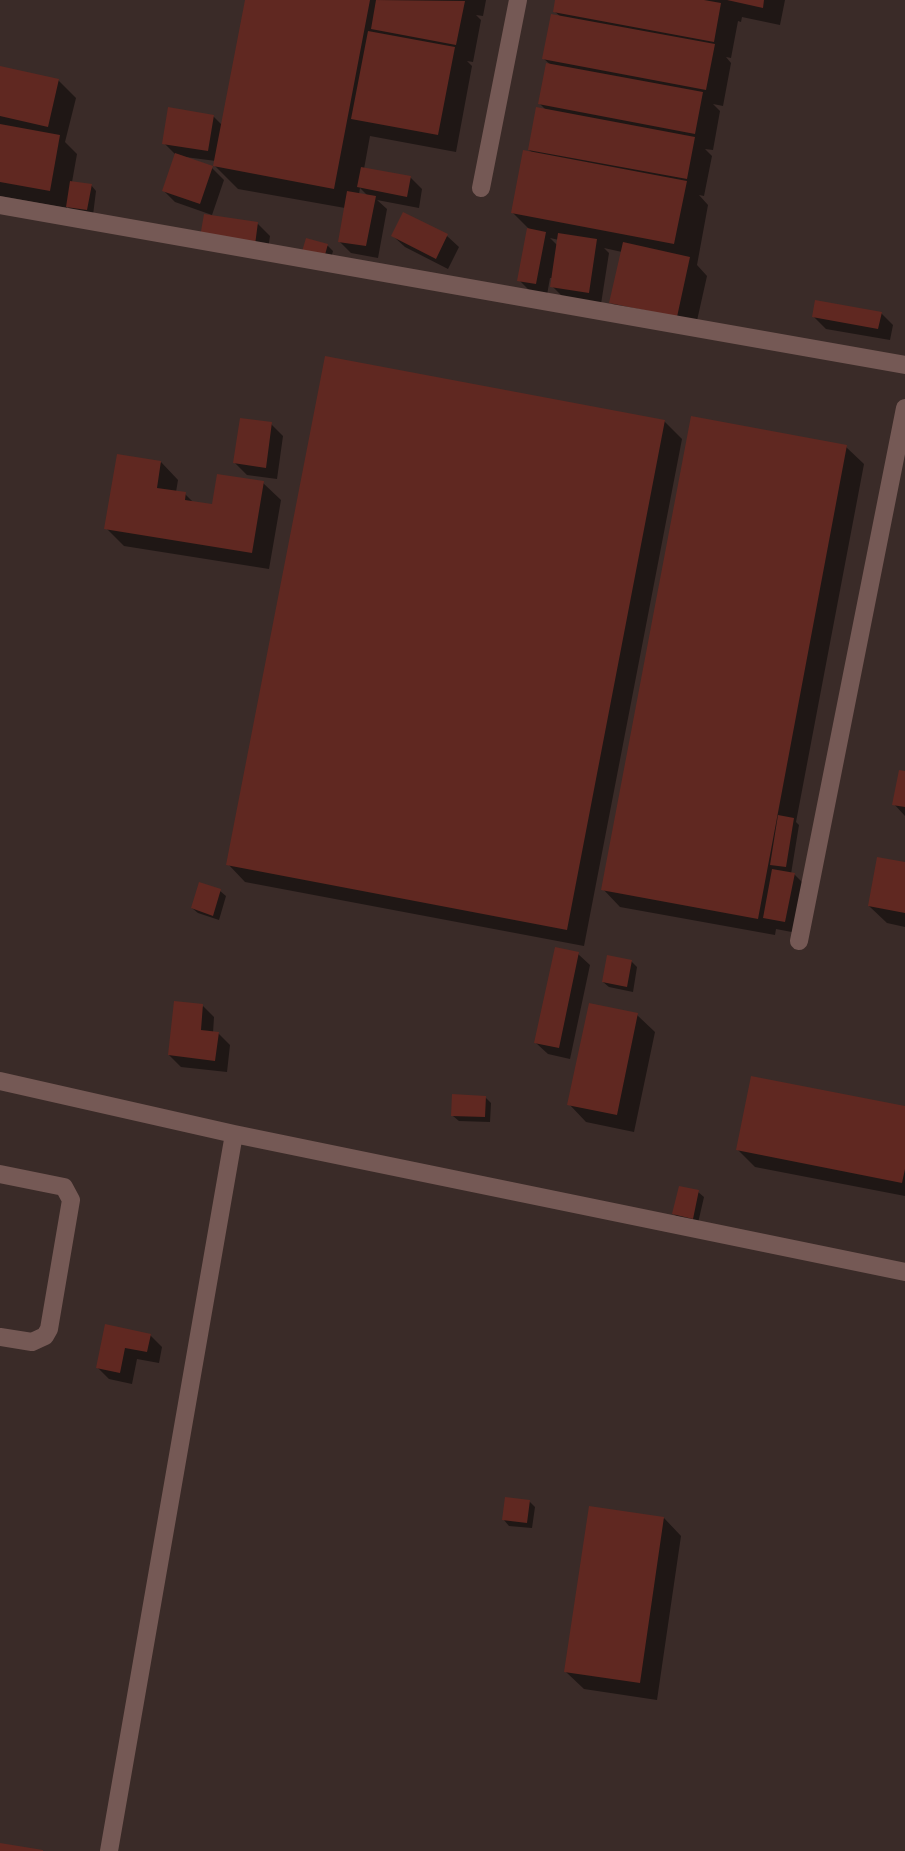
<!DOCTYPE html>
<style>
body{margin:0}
canvas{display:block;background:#2c2322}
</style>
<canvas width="905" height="1851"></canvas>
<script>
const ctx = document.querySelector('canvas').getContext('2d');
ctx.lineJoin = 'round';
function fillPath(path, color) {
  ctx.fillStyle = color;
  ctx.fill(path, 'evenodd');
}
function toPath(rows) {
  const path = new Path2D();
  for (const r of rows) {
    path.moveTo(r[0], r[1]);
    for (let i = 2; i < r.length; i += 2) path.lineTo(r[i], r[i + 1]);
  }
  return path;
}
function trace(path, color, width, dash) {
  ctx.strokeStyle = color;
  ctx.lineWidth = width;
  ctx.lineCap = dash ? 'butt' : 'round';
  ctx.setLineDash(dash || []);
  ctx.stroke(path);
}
fillPath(toPath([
 [0,0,905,0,905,1851,0,1851]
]), '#3a2b28');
fillPath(toPath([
 [247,0,486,0,483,16,476,15,481,20,473,62,467,61,472,66,456,152,370,136,364,169,410,177,422,189,419,208,377,200,387,209,378,258,351,253,339,241,345,208,238,189,215,166,216,161,185,157,185,158,212,168,224,180,212,215,175,202,163,190,176,155,164,143,213,116,223,126],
 [360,188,368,196,359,194],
 [557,0,785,0,780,25,742,17,741,22,738,21,731,58,726,57,731,63,723,106,713,104,720,111,713,150,705,149,712,156,704,196,699,195,708,205,697,265,707,276,694,334,629,320,611,302,622,252,604,248,609,253,601,304,564,298,552,286,553,278,550,278,547,295,531,292,519,280,529,229,513,213,534,154,529,150,547,111,539,103,551,65,544,59,561,17,554,11],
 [550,238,559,240,558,246],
 [0,68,58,80,76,98,65,142,77,154,72,182,91,185,96,191,93,215,73,212,67,206,67,208,0,196],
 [258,224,270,236,267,256,214,249],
 [393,236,447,236,459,247,448,269,405,247],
 [307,239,328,246,333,251,329,266],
 [881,313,893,325,890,340,826,329,814,317],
 [664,421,682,439,584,946,245,882,228,864],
 [271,424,283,436,277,479,247,475,235,463],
 [846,447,864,464,796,822,799,825,791,874,794,874,806,886,797,933,776,929,775,935,620,907,603,889],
 [161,462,178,480,176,492,185,494,194,503,213,506,263,483,281,500,269,569,124,546,106,528],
 [905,773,905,816,894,804],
 [905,864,905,927,887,923,869,906],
 [220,891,226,896,219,920,198,913,192,908],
 [578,954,590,965,570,1059,548,1054,536,1043],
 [631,961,637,967,633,992,609,987,603,982],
 [203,1006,214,1017,213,1033,218,1033,230,1045,227,1072,181,1067,169,1055],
 [637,1015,655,1032,634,1132,586,1122,569,1104],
 [485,1097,491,1103,490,1122,459,1121,453,1116],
 [905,1108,905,1196,755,1167,737,1149],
 [698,1192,704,1197,698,1223,679,1219,674,1214],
 [106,1326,150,1335,162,1347,159,1363,137,1359,132,1384,109,1379,97,1367],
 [529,1501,535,1507,532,1528,509,1526,504,1520],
 [664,1518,681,1536,657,1700,584,1689,566,1672]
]), '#0007');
fillPath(toPath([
 [245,0,370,0,334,189,213,166],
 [376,0,465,1,456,45,371,29],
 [555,0,704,0,721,3,714,42,553,12],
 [727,0,764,0,763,8],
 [551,14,715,44,706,90,542,59],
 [368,31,455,47,438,135,351,119],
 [546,63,703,92,695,134,538,104],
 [0,66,59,79,48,127,0,116],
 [168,107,214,115,208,151,162,144],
 [536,107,695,137,687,179,528,150],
 [0,124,60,135,50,191,0,182],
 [523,150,687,181,674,244,511,213],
 [175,153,213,166,200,204,162,191],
 [361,167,411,176,407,197,357,187],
 [70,181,92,184,87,210,66,207],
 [347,191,376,196,366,246,338,242],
 [403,212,448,234,436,259,391,236],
 [204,214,258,222,255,245,200,237],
 [527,228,546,232,536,284,517,281],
 [558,233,597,239,589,293,550,287],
 [306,238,328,244,323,262,301,255],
 [623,242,690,257,677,317,609,303],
 [815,300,882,312,878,329,812,317],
 [325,356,665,420,567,930,226,865],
 [691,416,847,445,758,919,601,890],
 [240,418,272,422,266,468,233,463],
 [117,454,161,461,157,488,186,492,185,500,212,504,217,474,264,481,252,553,104,529],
 [899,770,905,771,905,807,892,805],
 [778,815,794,818,786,867,770,865],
 [877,857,905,862,905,913,868,906],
 [772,869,795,873,785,922,763,918],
 [199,882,221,889,213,916,191,908],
 [555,947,579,952,559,1048,534,1043],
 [607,955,632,960,627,987,602,982],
 [174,1001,203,1004,201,1030,219,1032,215,1061,168,1055],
 [589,1003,638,1013,617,1115,567,1105],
 [751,1076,905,1106,905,1169,902,1183,736,1150],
 [452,1094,486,1096,485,1117,451,1116],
 [679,1186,699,1190,693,1219,672,1214],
 [105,1324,151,1334,147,1352,125,1348,120,1373,96,1368],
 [505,1497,530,1500,527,1523,502,1520],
 [589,1506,664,1517,640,1683,564,1672],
 [0,1843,43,1850,43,1851,0,1851]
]), '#602821');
trace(toPath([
 [481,188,518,0],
 [0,205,905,365],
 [799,941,905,408],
 [0,1081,234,1134,905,1272],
 [0,1174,64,1187,71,1200,49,1329,45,1336,32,1342,0,1337],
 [109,1851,234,1134]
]), '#755955', 18);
</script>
